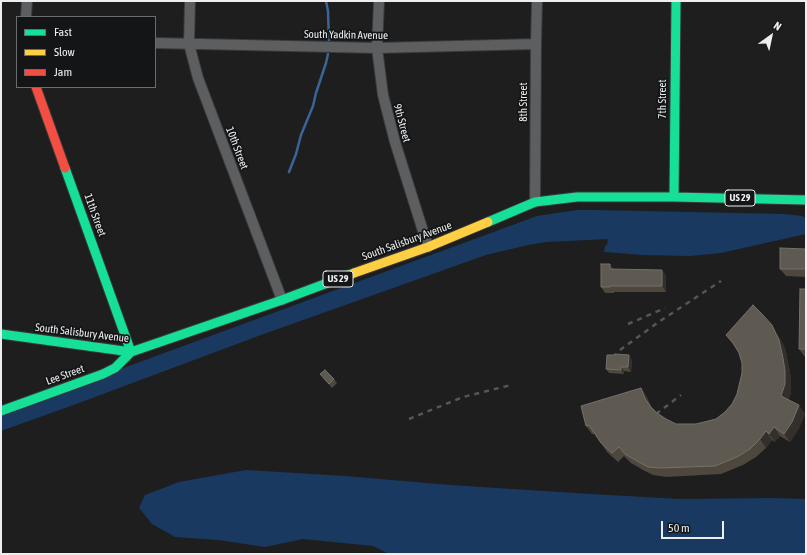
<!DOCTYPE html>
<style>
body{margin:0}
#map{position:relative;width:807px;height:555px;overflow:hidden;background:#1e1e1f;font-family:"Asap Condensed",sans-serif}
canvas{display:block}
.frame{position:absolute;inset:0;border:2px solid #edeeef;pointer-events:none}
.legend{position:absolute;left:16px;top:16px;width:140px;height:72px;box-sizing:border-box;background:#141517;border:1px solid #6b6c6d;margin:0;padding:5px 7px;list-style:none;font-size:12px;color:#edeeef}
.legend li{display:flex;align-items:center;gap:8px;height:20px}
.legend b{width:20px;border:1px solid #6b6c6d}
.north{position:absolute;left:751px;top:16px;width:40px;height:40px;-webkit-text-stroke:3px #141517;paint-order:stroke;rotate:33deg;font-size:11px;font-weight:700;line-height:16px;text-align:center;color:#edeeef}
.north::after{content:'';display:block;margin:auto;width:14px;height:18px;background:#edeeef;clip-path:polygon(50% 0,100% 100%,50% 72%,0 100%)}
.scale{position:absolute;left:661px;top:521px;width:63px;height:18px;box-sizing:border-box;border:2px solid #edeeef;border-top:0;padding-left:5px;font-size:12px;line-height:14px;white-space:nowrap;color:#edeeef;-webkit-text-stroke:3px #141517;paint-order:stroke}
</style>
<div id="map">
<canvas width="807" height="555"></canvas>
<div class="frame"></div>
<ul class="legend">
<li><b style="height:5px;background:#16e098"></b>Fast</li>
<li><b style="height:5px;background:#ffcf43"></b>Slow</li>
<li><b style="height:5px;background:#f24e42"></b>Jam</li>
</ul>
<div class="north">N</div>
<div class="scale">50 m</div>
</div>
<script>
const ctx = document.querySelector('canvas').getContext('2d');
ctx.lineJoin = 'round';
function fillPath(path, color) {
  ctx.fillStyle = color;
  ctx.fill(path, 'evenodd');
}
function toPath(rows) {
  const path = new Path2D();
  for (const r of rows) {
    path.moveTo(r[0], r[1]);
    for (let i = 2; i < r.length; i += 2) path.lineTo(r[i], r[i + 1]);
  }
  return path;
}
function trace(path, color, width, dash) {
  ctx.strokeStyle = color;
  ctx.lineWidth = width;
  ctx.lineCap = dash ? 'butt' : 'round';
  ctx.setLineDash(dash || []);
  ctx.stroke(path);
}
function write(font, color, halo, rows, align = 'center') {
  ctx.font = font + ' "Asap Condensed",sans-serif';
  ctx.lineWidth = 3.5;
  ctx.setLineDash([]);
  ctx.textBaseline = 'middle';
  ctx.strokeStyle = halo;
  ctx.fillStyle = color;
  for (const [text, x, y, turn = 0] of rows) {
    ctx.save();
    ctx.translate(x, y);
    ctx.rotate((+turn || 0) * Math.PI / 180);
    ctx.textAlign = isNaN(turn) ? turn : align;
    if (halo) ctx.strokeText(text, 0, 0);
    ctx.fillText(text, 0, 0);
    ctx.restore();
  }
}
fillPath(toPath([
 [577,210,596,210,784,214,802,216,806,218,806,234,721,253,690,256,643,255,604,252,605,246,607,245,608,239,547,242,528,245,486,255,261,335,79,403,1,431,1,413,537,216],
 [246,470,345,476,450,485,591,494,681,499,771,498,806,499,806,554,389,554,373,546,303,539,265,547,218,540,175,537,152,524,139,508,145,495,179,482]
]), '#193960');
trace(toPath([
 [326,1,328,11,329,43],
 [289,172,296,154,301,135,313,106,316,93,326,63,328,54]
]), '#3b6499', 2.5);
const street = toPath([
 [190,1,189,44,198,78,282,300],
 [379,1,377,48,383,95,395,142,428,247],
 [26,17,27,1],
 [155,43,377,48,536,44],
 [535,202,536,44,537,1]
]);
const fast = toPath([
 [674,197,676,1],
 [488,222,535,202,577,197,674,197,806,200],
 [1,334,131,352,282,300,354,273],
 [1,411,103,374,115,368,131,352,65,168]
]);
const slow = toPath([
 [354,273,428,247,488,222]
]);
const jam = toPath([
 [36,87,65,168]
]);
trace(street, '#393a3b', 12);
trace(fast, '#393a3b', 11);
trace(slow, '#393a3b', 11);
trace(jam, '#393a3b', 11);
trace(street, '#5d5e5f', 10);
trace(fast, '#16e098', 9);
trace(slow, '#ffcf43', 9);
trace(jam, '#f24e42', 9);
trace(toPath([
 [628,324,665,308],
 [620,350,660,321,721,281],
 [409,419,463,397,511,385],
 [648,420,681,395]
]), '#555656', 2.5, [5, 5]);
fillPath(toPath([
 [806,249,806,277,786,276,780,269],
 [614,269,666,275,666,292,614,292,614,293,605,293,601,287],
 [806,289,806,357,805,357,799,349],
 [777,334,785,348,789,367,791,379,791,393,788,400,805,414,798,430,790,442,780,436,775,442,772,440,766,448,756,457,743,465,721,474,666,477,653,475,643,470,631,463,624,456,618,462,607,452,595,434,592,434,586,426,641,388,647,397,652,408,657,413,666,419,676,424,696,424,716,419,725,412,732,404,737,394,742,373,742,363,739,353,736,348,726,335],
 [632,360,631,372,624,371,624,374,609,373,606,369],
 [320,374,334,379,337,383,332,388]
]), '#4d473e');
fillPath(toPath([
 [610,264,615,270,610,269],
 [662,270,666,275,666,292,662,286],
 [772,325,777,334,785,348,789,367,791,379,791,393,787,405,781,396],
 [629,355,632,360,631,372,628,367],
 [621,367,624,371,624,374,621,370],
 [641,388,647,397,651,406,656,415,645,398],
 [799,405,805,414,798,430,790,442,784,434],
 [774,427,780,436,775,442,769,434],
 [766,431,772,440,766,448,760,439]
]), '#332f2a');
const building = toPath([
 [780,248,806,249,806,269,780,269,780,248],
 [601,264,610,264,610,269,662,270,662,286,610,286,610,287,601,287,601,264],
 [800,289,806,289,806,349,799,349,800,289],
 [753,305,762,314,772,325,779,340,783,358,785,371,785,384,781,396,799,405,792,422,784,434,774,427,769,434,766,431,760,439,750,449,737,457,715,466,660,468,648,467,637,461,625,454,619,447,612,453,601,443,589,425,586,426,581,406,641,388,645,398,650,406,657,413,666,419,676,424,696,424,716,419,725,412,732,404,737,394,742,373,742,363,739,353,733,343,726,335,753,305],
 [615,354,629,355,628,367,621,367,621,370,606,369,607,355,615,355,615,354],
 [325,370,334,379,329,384,320,374,325,370]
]);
fillPath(building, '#5e5951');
trace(building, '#75706a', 1);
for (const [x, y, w] of [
 [740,198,30],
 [338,279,30]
]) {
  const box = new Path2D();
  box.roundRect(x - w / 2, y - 8, w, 16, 3);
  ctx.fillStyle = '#141517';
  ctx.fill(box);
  trace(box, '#edeeef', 1);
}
write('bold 10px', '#edeeef', null, [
 ["US 29",740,198],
 ["US 29",338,279]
]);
write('11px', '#edeeef', '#141517', [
 ["South Yadkin Avenue",346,35,1],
 ["7th Street",663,99,-90],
 ["8th Street",524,102,-90],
 ["9th Street",402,123,75],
 ["10th Street",237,148,69],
 ["11th Street",95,215,70],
 ["South Salisbury Avenue",407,241,-20],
 ["South Salisbury Avenue",82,333,7],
 ["Lee Street",65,375,-20]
]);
</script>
